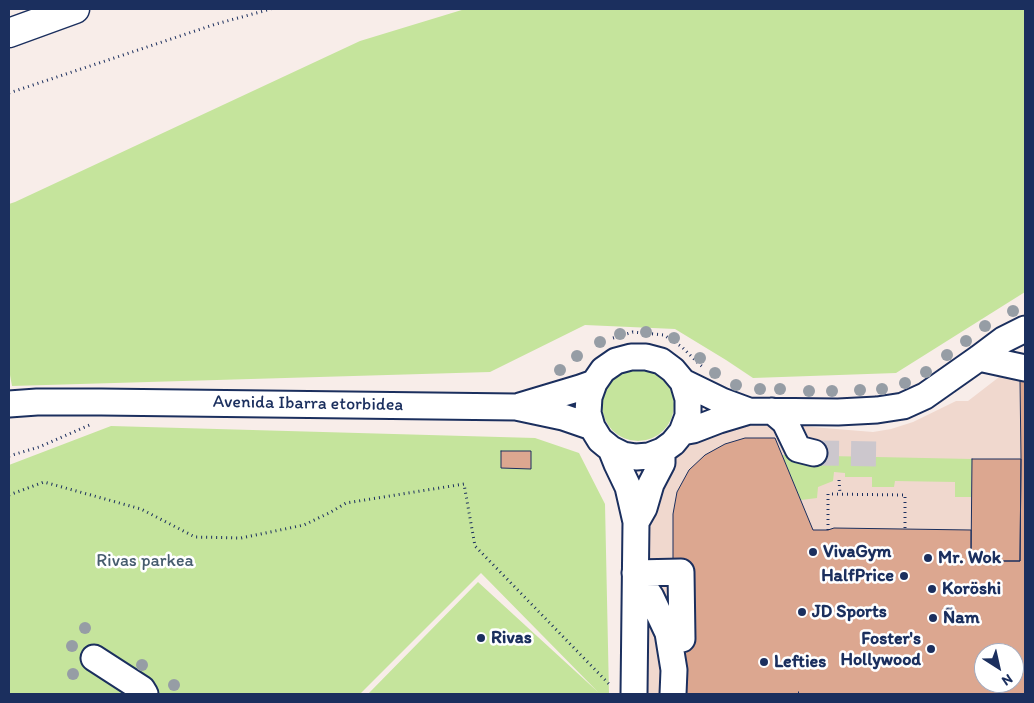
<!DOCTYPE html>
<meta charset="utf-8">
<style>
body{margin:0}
#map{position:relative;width:1034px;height:703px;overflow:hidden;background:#f8ede9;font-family:Itim,sans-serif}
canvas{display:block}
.frame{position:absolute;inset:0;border:10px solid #1b2f5e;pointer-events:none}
.north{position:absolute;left:974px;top:643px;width:50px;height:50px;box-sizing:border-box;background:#fff;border:1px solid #a4acbf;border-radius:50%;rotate:145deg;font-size:14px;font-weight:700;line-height:20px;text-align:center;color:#1b2f5e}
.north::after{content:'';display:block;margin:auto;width:18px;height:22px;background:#1b2f5e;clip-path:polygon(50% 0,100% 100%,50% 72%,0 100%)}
</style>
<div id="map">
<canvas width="1034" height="703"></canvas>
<div class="frame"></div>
<div class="north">N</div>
</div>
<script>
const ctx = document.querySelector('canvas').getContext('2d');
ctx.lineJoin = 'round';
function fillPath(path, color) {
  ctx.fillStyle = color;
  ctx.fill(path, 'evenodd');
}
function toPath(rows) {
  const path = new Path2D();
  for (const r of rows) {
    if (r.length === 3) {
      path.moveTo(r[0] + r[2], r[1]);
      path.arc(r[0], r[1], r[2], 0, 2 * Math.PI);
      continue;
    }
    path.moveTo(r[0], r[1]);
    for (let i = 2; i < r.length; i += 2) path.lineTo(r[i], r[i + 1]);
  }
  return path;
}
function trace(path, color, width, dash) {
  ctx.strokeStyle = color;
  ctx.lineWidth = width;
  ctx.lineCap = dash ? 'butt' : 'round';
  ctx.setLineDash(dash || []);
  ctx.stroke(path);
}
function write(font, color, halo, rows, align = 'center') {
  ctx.font = font + ' Itim,sans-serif';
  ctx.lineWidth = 5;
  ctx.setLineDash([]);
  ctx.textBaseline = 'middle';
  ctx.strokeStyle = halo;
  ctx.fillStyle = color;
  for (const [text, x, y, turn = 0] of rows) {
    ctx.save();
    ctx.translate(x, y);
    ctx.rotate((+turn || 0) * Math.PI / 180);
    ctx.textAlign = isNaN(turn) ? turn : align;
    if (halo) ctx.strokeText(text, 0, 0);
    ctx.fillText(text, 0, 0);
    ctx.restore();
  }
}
fillPath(toPath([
 [1025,357,1025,694,638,694,647,511,662,475,676,457,690,445,713,430,738,423,767,421,812,427,873,432,891,429,913,422,956,401,968,401],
 [984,653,1014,653,1014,683,984,683]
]), '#f0d8ce');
fillPath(toPath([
 [465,9,1025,9,1025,292,896,373,753,378,726,360,675,329,585,325,490,372,12,386,10,375,9,375,9,204,15,202,360,41],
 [638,405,36],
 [111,426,535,438,579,453,605,504,609,694,368,694,478,582,598,692,481,573,360,694,9,694,9,465],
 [782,455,972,459,971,497,955,497,955,482,895,481,894,487,872,487,872,477,845,477,845,473,834,472,833,481,818,487,817,498,801,500]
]), '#c5e49c');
const building = toPath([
 [1020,379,1025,379,1025,694,678,694,677,639,687,639,687,560,673,561,673,514,677,492,689,470,705,455,725,444,745,438,775,438,813,530,828,530,834,528,971,530,971,561,1020,561,1021,459,1020,379],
 [984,653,1014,653,1014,683,984,683,984,653],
 [501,451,531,451,531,469,501,468,501,451],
 [972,459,1021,459,1020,561,971,561,972,459]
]);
fillPath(building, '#dca790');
trace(building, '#1b2f5e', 1);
trace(toPath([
 [814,453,884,454]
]), '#ccc7cd', 25, [25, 12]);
const minor = toPath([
 [979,358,1025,368],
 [683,382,722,401,749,411,838,412,877,410,903,406,925,396,979,358,1003,340,1025,329],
 [9,404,37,402,101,402,516,407,563,417,592,427],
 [520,406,580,388,594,383],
 [772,411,785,422,798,449,814,453],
 [682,432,693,430,719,420,749,411],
 [611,449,623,455,636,457,649,456,662,451,673,443,682,432,688,416,688,399,683,382,673,370,661,361,646,357,631,357,616,361,603,370,594,383,589,397,588,413,592,427,600,440,611,449,617,464,628,487,636,522,634,694],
 [636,522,644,508,651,484,662,463,662,451],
 [635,573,651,597,668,633,674,670,673,694],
 [635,573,681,572,682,639],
 [94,658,142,689,145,694]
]);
const major = toPath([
 [9,33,75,9]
]);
trace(minor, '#1b2f5e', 29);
trace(major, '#1b2f5e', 31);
trace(toPath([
 [9,93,216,24,271,9],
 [613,338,633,332,664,335,682,347,697,362,704,368],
 [9,456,39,447,92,424],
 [839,480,840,494],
 [9,495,44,482,141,509,195,537,241,538,304,525,331,512,346,503,464,484,475,546,609,684],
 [828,530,828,494,905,495,905,529],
 [798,693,800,693]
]), '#1b2f5e', 3, [1, 4]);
trace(minor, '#fff', 25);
trace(major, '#fff', 28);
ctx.fillStyle = '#969da5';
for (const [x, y] of [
 [1013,311],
 [985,326],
 [646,332],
 [620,334],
 [674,338],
 [966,341],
 [600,342],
 [947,355],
 [577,356],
 [700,358],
 [560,370],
 [926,372],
 [715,373],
 [905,383],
 [736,385],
 [760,389],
 [780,389],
 [882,389],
 [860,390],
 [809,391],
 [832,391],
 [85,628],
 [72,646],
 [142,665],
 [73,674],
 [174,685]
]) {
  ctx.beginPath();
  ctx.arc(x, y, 6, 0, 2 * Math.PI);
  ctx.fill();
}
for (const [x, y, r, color] of [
 [813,552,5,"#1b2f5e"],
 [928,558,5,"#1b2f5e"],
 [904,576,5,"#1b2f5e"],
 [932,589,5,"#1b2f5e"],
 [802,612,5,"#1b2f5e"],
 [933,618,5,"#1b2f5e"],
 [481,638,5,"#1b2f5e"],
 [931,649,5,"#1b2f5e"],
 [764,662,5,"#1b2f5e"]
]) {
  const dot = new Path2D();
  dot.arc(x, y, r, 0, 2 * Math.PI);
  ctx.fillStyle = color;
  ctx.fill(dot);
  trace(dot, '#fff', 2);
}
write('18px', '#1b2f5e', '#fff', [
 ["Avenida Ibarra etorbidea",308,404,1]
]);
write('bold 18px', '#1b2f5e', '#fff', [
 ["VivaGym",823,552],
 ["Mr. Wok",938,558],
 ["HalfPrice",894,576,"right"],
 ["Koröshi",942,589],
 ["JD Sports",812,612],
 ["Ñam",943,618],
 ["Rivas",491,638],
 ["Foster's",921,639,"right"],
 ["Hollywood",921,660,"right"],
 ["Lefties",774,662]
], 'left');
write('18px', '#465c6e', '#fff', [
 ["Rivas parkea",145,561]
]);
</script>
